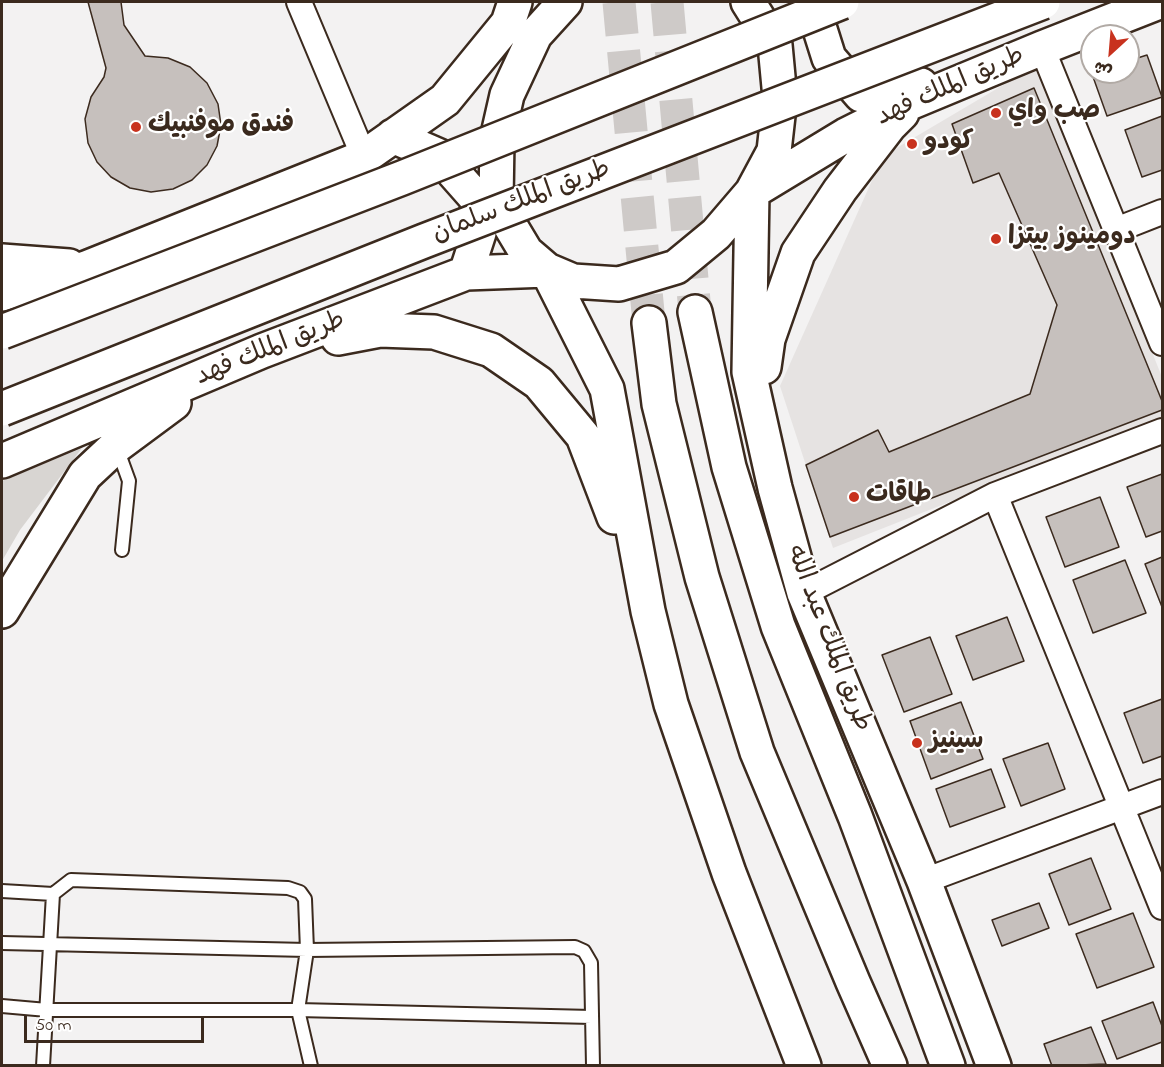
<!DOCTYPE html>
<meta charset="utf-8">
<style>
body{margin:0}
#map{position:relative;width:1164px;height:1067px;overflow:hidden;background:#f3f2f2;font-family:"Indie Flower","Playpen Sans Arabic",sans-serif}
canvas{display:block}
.frame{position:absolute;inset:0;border:3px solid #3b2a1e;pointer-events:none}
.north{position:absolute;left:1080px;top:24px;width:60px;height:60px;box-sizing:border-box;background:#fff;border:2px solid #b1aaa5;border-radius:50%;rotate:206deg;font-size:16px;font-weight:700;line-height:24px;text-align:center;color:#3b2a1e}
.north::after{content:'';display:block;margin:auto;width:21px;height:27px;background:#c8321e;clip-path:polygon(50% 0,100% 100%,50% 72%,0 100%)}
.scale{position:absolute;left:24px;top:1016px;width:180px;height:27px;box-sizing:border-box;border:3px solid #3b2a1e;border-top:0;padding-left:8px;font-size:18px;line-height:21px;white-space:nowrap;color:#3b2a1e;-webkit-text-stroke:4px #fff;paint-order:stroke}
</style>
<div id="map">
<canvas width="1164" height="1067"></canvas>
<div class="frame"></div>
<div class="north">ش</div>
<div class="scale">50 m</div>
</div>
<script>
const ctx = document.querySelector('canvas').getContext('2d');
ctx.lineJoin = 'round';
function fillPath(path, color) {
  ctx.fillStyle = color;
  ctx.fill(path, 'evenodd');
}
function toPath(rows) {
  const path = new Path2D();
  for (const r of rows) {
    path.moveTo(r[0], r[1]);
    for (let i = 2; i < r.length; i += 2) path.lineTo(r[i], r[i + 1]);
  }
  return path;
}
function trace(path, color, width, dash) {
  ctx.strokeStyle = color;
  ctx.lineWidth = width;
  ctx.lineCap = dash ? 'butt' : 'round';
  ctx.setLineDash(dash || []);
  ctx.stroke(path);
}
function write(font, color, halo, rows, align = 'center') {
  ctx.font = font + ' "Indie Flower","Playpen Sans Arabic",sans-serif';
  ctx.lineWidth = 4.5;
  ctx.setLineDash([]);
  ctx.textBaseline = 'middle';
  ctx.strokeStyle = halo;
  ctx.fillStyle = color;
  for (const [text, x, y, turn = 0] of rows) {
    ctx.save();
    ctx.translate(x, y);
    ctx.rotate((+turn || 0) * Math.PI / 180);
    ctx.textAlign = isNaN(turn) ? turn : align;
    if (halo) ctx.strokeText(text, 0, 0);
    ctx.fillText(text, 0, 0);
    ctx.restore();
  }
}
fillPath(toPath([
 [1037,65,1162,377,1162,418,833,548,780,386,883,156]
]), '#e6e3e2');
fillPath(toPath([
 [82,448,20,530,2,561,2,481]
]), '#d8d5d2');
const building = toPath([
 [88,2,121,2,124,25,145,56,168,58,190,67,207,83,218,104,221,125,217,146,207,165,192,180,173,189,151,192,130,188,111,177,97,162,88,143,85,119,91,97,104,77,106,68,88,2],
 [1147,55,1162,97,1107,116,1092,74,1098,72,1128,72,1128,61,1147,55],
 [1034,88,1162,401,1162,410,830,537,806,465,878,430,889,452,1030,394,1057,305,999,173,973,183,952,124,1034,88],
 [1162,116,1162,170,1142,177,1125,130,1162,116],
 [1162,474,1162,531,1146,537,1127,487,1162,474],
 [1100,497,1119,547,1065,567,1046,517,1100,497],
 [1162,557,1162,607,1145,564,1162,557],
 [1125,560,1146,613,1093,633,1073,580,1125,560],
 [1007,617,1024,661,973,680,956,636,1007,617],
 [930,637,952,694,904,712,882,655,930,637],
 [1162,699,1162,756,1143,763,1124,713,1162,699],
 [961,702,983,759,931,779,910,721,961,702],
 [1048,743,1065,789,1021,806,1003,759,1048,743],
 [991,769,1005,807,950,827,936,789,991,769],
 [1091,858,1111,909,1069,925,1049,874,1091,858],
 [1039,903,1049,928,1002,946,992,920,1039,903],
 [1133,913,1154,967,1097,988,1076,934,1133,913],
 [1153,1002,1162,1026,1162,1042,1117,1059,1102,1021,1153,1002],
 [1091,1027,1106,1064,1052,1066,1044,1044,1091,1027]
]);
fillPath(building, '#c6c0bd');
trace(building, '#3b2a1e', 1.5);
trace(toPath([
 [619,2,649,323],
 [667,2,695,312]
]), '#cecac8', 33, [33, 16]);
const service = toPath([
 [117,448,129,481,122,550],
 [2,891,53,894],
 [2,943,307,950,575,947,584,951,591,963,593,1066],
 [2,1006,47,1010,298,1010,592,1017],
 [43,1066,53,894,71,880,288,888,300,892,305,899,307,950,298,1010,311,1066]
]);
const minor = toPath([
 [299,2,364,157],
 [1042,48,1162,343],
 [1116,230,1162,212],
 [995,495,1162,907],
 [804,593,995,495,1162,431],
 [924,881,1162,792]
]);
const primary = toPath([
 [565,2,535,35,507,95,497,139,496,202,526,252,547,270,573,281,619,284,676,267,716,234,752,192,774,151,780,98,775,45,748,2],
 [823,2,817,20,829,58,861,95,897,93,921,85],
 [393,136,439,156,477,199,479,233,466,273],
 [2,261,69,266],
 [2,294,86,268,364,157,445,100,508,23,515,2],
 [338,338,380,330,434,332,491,350,539,383,583,436,614,517],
 [764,367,768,339,798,253,840,190,890,125,902,113],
 [2,461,262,351,466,273,547,270,607,389,648,611,671,704,729,873,804,1066],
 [2,611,85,475,116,446,174,403],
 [994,1066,924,881,804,593,775,488,749,372,752,192,846,135,912,102,1042,48,1159,2]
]);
const motorway = toPath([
 [695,312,729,467,778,626,855,816,948,1066],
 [649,323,659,404,702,577,757,752,853,982,890,1066]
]);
trace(service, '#3b2a1e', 16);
trace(minor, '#3b2a1e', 28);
trace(primary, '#3b2a1e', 38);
trace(motorway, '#3b2a1e', 38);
trace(service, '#fff', 12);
trace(minor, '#fff', 24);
trace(primary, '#fff', 33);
trace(motorway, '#fff', 33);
const trunkBridge = toPath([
 [2,332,402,178,842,2],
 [2,409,424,241,1043,2]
]);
trace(trunkBridge, '#3b2a1e', 38, []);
trace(trunkBridge, '#fff', 33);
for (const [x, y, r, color] of [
 [996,113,6,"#c8321e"],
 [136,127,6,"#c8321e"],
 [912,144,6,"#c8321e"],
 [996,239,6,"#c8321e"],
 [854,497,6,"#c8321e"],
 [917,743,6,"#c8321e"]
]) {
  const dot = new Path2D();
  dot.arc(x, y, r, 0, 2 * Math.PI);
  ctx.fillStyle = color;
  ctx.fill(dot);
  trace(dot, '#fff', 2);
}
write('26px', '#3b2a1e', '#fff', [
 ["طريق الملك فهد",951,88,-24],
 ["طريق الملك سلمان",522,203,-21],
 ["طريق الملك فهد",271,350,-22],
 ["طريق الملك عبد الله",827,639,69]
]);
write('bold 26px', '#3b2a1e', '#fff', [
 ["صب واي",1008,113],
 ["فندق موفنبيك",148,127],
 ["كودو",924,144],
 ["دومينوز بيتزا",1008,239],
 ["طاقات",866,497],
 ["سينيز",929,743]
], 'left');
</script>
